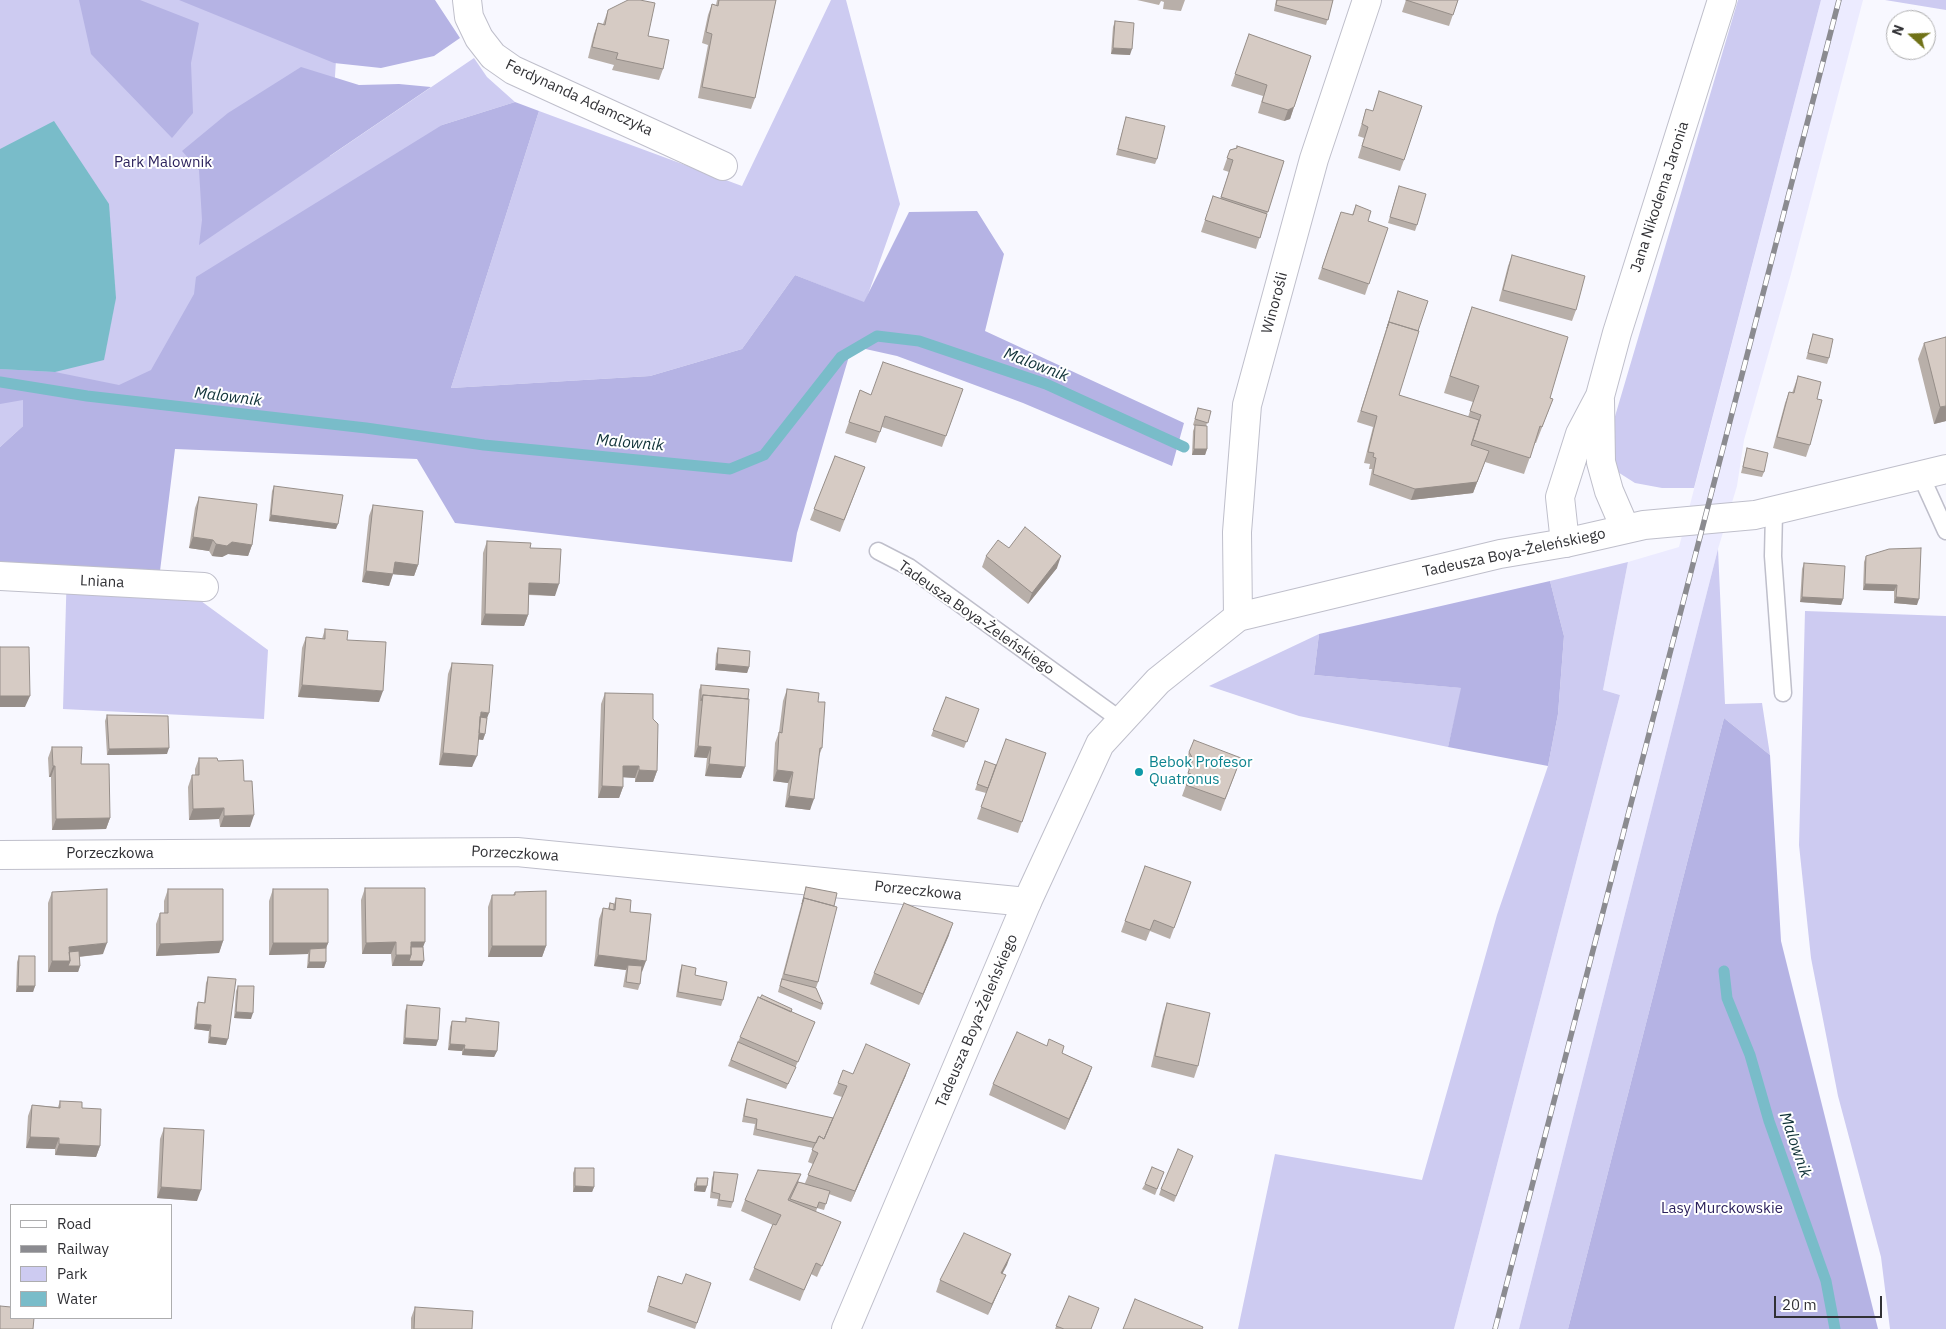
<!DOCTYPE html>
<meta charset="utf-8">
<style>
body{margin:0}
#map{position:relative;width:1946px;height:1329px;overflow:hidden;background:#f8f8ff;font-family:"IBM Plex Sans",sans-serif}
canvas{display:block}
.legend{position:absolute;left:10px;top:1204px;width:162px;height:115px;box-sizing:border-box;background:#fff;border:1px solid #adadae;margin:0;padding:6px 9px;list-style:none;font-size:15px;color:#313135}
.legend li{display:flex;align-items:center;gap:10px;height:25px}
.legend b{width:25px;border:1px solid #adadae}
.north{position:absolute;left:1886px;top:10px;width:50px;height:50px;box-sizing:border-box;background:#fff;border:1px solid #adadae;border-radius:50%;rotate:290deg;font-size:14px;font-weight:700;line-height:20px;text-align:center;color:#313135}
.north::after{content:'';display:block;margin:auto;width:18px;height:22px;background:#707218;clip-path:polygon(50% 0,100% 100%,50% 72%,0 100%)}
.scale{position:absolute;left:1774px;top:1296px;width:108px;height:22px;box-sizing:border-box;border:2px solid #313135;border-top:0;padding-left:6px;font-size:15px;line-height:18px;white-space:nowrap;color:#313135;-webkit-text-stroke:4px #fff;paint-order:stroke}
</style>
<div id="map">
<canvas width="1946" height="1329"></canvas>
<ul class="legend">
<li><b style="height:6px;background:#fff"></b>Road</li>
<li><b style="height:6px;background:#8b8b90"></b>Railway</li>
<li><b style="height:14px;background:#cdcbf1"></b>Park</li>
<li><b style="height:14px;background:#79bcc9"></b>Water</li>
</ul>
<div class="north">N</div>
<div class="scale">20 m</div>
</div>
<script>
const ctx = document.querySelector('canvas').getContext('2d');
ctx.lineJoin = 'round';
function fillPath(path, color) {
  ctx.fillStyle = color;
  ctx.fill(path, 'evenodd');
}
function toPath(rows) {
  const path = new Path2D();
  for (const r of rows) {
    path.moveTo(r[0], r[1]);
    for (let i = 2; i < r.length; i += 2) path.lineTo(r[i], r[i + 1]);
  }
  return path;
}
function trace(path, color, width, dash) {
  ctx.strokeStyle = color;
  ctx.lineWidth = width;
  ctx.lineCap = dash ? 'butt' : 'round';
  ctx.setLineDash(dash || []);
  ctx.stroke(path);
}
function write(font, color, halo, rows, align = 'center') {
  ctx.font = font + ' "IBM Plex Sans",sans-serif';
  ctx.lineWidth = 4;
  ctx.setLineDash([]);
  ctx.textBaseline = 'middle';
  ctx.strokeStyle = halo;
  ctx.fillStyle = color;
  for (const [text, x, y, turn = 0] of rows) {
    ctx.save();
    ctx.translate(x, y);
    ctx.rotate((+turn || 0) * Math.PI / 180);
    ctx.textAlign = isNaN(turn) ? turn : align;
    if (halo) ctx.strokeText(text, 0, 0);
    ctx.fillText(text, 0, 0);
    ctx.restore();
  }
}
fillPath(toPath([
 [1821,0,1863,0,1791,274,1744,440,1737,486,1718,549,1519,1329,1454,1329,1620,695,1603,690,1628,562,1679,547]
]), '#ecebff');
fillPath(toPath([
 [0,0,266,0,338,28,330,156,474,58,487,77,515,102,442,125,198,422,23,411,23,426,0,447],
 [831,0,846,0,900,204,865,303,795,275,742,349,650,376,451,388,539,111,742,186],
 [1738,0,1821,0,1694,488,1662,488,1635,483,1613,469,1608,440],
 [1885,0,1946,0,1946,10],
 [1718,549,1725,704,1762,703,1770,755,1724,718,1568,1329,1519,1329],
 [1628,562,1603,690,1620,695,1454,1329,1238,1329,1275,1154,1422,1180,1497,915,1548,766,1558,714,1564,636,1550,581],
 [67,567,160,571,268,650,264,719,63,709],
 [1805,611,1946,616,1946,1329,1890,1329,1881,1257,1838,1096,1811,958,1799,845],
 [1319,634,1314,675,1462,688,1448,747,1299,716,1209,686]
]), '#cdcbf1');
fillPath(toPath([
 [79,0,140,0,199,23,191,63,193,113,172,138,91,54],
 [179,0,435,0,460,38,434,56,381,68,334,63],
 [301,67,359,85,399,84,431,87,199,245,202,220,199,170,182,151,228,113],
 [515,102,539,111,451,388,650,376,742,349,795,275,864,302,909,212,977,211,1004,254,985,331,1184,423,1172,466,1023,403,897,356,852,346,797,533,792,562,455,523,417,459,175,449,160,571,67,567,0,567,0,447,23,426,23,400,0,404,0,369,55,372,119,385,151,370,194,294,196,277,442,125],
 [1550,581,1564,636,1558,714,1548,766,1448,747,1461,688,1314,675,1319,634],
 [1724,718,1770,755,1781,941,1878,1329,1568,1329]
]), '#b5b3e4');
fillPath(toPath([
 [54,121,109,204,116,298,104,360,55,372,0,369,0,149]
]), '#79bcc9');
trace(toPath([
 [0,382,87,396,366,428,484,445,730,469,764,455,841,357,877,336,919,341,1046,384,1184,447],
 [1724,971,1727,998,1750,1055,1769,1121,1826,1281,1835,1329]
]), '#79bcc9', 11);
const lane = toPath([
 [1921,476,1946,531],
 [1774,512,1773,556,1783,693],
 [878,551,909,567,1122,721]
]);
const street = toPath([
 [467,0,469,17,479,38,493,56,513,70,723,166],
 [1600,400,1601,462,1609,491,1625,528],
 [1565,543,1560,497,1580,434,1600,396,1617,333,1722,0],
 [0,576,204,587],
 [1238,617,1237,532,1247,405,1314,159,1367,0],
 [0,855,517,852,1027,902]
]);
const secondary = toPath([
 [846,1329,1027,902,1100,744,1158,681,1238,617,1500,554,1565,543,1644,525,1755,515,1946,469]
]);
trace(lane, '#bfbfcb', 19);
trace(street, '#bfbfcb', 30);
trace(secondary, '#bfbfcb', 30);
trace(lane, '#fff', 16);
trace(street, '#fff', 28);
trace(secondary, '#fff', 28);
const rail = toPath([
 [1495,1329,1839,0]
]);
trace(rail, '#8b8b90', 5.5);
trace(rail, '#fff', 4, [11]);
fillPath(toPath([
 [717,0,776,0,755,98,751,109,698,98,708,45,702,43,708,15,712,4,716,5],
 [1137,0,1185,0,1181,11,1163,9,1164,2,1161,1,1159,5],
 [1276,0,1333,0,1326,25,1274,11],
 [1406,0,1458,0,1449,26,1402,12],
 [608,10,648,36,663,69,659,80,612,70,614,65,588,58,594,34,598,23,603,24],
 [1115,21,1130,55,1111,54,1113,27],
 [1249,34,1311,56,1290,119,1284,121,1258,113,1263,96,1231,86],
 [1366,109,1404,160,1400,171,1358,158,1364,138,1358,136],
 [1126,117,1157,159,1155,164,1116,155],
 [1237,146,1284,161,1256,249,1201,232,1213,196,1220,199,1229,172,1223,170,1230,150,1236,148],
 [1397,192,1417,225,1415,231,1388,223],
 [1356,205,1368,221,1388,228,1365,295,1318,279,1337,223,1352,215],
 [1512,255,1576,310,1572,321,1499,301,1508,266],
 [1398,291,1399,395,1468,417,1473,402,1444,393,1466,324,1472,307,1550,398,1553,399,1536,443,1535,443,1524,474,1485,462,1473,493,1411,500,1369,485,1372,469,1369,469,1370,464,1364,463,1373,427,1357,422],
 [1813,334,1829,358,1827,364,1806,359],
 [1924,343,1946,421,1934,424,1918,359],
 [1798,376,1817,399,1810,445,1806,457,1773,448,1785,403,1789,392,1792,393],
 [963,389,942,447,882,427,876,443,845,433,860,390,871,395],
 [1198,408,1211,411,1206,426,1207,449,1205,455,1192,455,1193,431,1195,426,1193,425],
 [1747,448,1764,472,1762,477,1741,473],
 [835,456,865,467,840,532,810,520],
 [274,486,336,529,269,521,272,491],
 [199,497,252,545,248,556,228,554,222,557,212,556,209,551,189,548,195,508],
 [373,505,418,565,414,576,393,574,389,586,362,582,369,516],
 [487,541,530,548,555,596,529,595,528,615,524,626,481,625,483,553],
 [1009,548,1057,568,1028,604,982,567,986,556],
 [1866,556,1917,605,1894,603,1894,591,1863,590,1864,562],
 [1804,563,1843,599,1841,605,1800,602,1802,569],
 [325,629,347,640,379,702,298,697,302,648,306,637,322,639],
 [718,648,749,667,747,673,715,670,716,654],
 [452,663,485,734,483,740,478,739,472,767,439,765,448,674],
 [701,685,745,767,741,778,705,776,707,758,694,757,699,690],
 [787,689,818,702,822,748,819,756,810,810,785,807,788,783,773,781,775,743,779,732,783,701],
 [605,693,653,719,657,771,653,782,635,782,635,778,623,777,623,787,619,798,598,798,601,704],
 [946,697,979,709,964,748,931,736],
 [107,715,167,754,107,755,105,721],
 [52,747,110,818,106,829,52,830,51,777,49,777,48,758],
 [1189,752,1241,758,1221,811,1182,796,1186,785,1184,784,1189,770,1185,763],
 [1046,753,1018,833,977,819,986,793,975,790,983,767,996,765],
 [199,758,218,761,244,781,250,827,220,827,219,819,189,820,188,787,192,775,195,775,195,769],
 [1145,866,1191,882,1170,939,1150,931,1146,941,1121,932],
 [806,887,834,906,818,982,816,988,823,1004,821,1010,778,992],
 [365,888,423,947,422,966,392,966,391,954,362,954,361,900],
 [168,889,223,941,219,953,156,956,156,924,160,913,164,913,164,901],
 [273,889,328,943,326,948,326,962,324,968,307,968,308,954,269,955,269,901],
 [52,892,103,954,79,957,80,966,78,972,48,972,48,903],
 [515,892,546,946,542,957,488,957,488,907,492,895,513,895],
 [616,898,630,912,641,972,640,984,638,990,623,987,626,970,594,966,599,919,603,908,608,909,610,903,614,904],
 [949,935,919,1005,870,984,874,973],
 [19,956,35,986,33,992,16,992,17,962],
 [682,965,723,1000,721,1006,676,997,680,971],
 [208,977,226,1045,208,1043,209,1031,194,1029,196,1008,198,1002,204,1003,206,983],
 [238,986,251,1019,234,1018,236,991],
 [1167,1003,1198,1066,1194,1078,1151,1067,1163,1015],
 [407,1005,438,1040,436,1046,403,1044,405,1011],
 [792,1009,791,1012,815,1022,786,1089,728,1066,740,1037],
 [466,1018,497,1051,494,1057,462,1055,462,1051,448,1050,450,1027,452,1021,465,1022],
 [1062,1053,1092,1067,1088,1078,1065,1130,989,1095,993,1084],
 [853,1074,906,1075,851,1202,829,1194,824,1210,817,1208,816,1212,836,1234,817,1277,811,1274,800,1301,749,1280,773,1225,741,1211,745,1200,801,1174,798,1182,805,1183,813,1164,808,1162,813,1148,753,1135,755,1124,742,1122,745,1105,747,1099,833,1118,842,1097,833,1094,838,1083],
 [60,1101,82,1108,100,1146,96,1157,55,1155,55,1149,26,1148,28,1116,32,1105,58,1107],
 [164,1128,197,1201,157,1198,160,1139],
 [1193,1156,1174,1202,1159,1195,1161,1189],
 [575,1168,594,1187,592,1192,573,1192,573,1173],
 [714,1172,733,1202,731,1208,717,1206,718,1199,710,1198,712,1178],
 [1164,1172,1155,1195,1142,1189,1145,1184],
 [697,1178,707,1186,705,1192,694,1191,694,1184],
 [1011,1254,1002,1273,1001,1286,988,1315,936,1292,940,1280],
 [656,1281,682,1284,711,1283,695,1329,647,1312],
 [1069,1296,1091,1329,1055,1329],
 [415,1307,472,1329,411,1329,411,1318]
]), '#b8afa9');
fillPath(toPath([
 [1113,48,1132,49,1130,55,1111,54],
 [1294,107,1290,119,1284,121,1288,110],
 [1946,406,1946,421,1934,424,1940,407],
 [1194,449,1207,449,1205,455,1192,455],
 [1489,451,1473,493,1411,500,1415,489],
 [271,515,338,524,336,529,269,521],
 [193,537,213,540,209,551,189,548],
 [232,542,252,545,248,556,228,554,222,557,212,556,216,544],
 [1061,556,1057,568,1028,604,1032,593],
 [395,562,418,565,414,576,390,574],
 [366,571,393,574,389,586,362,582],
 [529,583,559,584,555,596,525,594],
 [1865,584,1897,585,1894,591,1863,590],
 [1802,597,1843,599,1841,605,1800,602],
 [1896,597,1919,599,1917,605,1894,603],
 [485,614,528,615,524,626,481,625],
 [717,664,749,667,747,673,715,670],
 [302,685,383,691,379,702,298,697],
 [0,696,30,696,25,707,0,707],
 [481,712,489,713,485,724,478,723],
 [477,733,485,734,483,740,475,739],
 [698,746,711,747,707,758,694,757],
 [169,748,167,754,107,755,109,749],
 [443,753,477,756,472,767,439,765],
 [709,764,745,767,741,778,705,776],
 [53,766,55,766,51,777,49,777],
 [623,766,639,766,635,778,619,777],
 [639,770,657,771,653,782,635,782],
 [777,770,793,772,788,783,773,781],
 [602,786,623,787,619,798,598,798],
 [789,796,814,799,810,810,785,807],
 [224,808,219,819,189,820,193,809],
 [254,815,250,827,220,827,224,816],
 [110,818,106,829,52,830,56,819],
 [953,923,949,935,919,1005,923,994],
 [223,941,219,953,156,956,160,944],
 [396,942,391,954,362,954,366,943],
 [411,942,425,942,421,953,409,953],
 [107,943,103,954,67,958,69,947],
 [273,943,328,943,324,954,310,949,308,954,269,955],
 [492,946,546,946,542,957,488,957],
 [396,955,411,955,424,961,422,966,392,966],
 [598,955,646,961,642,972,628,965,626,970,594,966],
 [52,961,70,961,80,966,78,972,48,972],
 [309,962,326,962,324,968,307,968],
 [18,986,35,986,33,992,16,992],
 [236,1012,253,1013,251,1019,234,1018],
 [196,1024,211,1025,209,1031,194,1029],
 [210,1037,228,1039,226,1045,208,1043],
 [405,1038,438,1040,436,1046,403,1044],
 [450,1044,465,1045,462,1051,448,1050],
 [464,1049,497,1051,494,1057,462,1055],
 [910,1064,906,1075,851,1202,855,1191],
 [1092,1067,1088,1078,1065,1130,1069,1119],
 [30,1137,59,1138,55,1149,26,1148],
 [59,1144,100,1146,96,1157,55,1155],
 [575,1186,594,1187,592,1192,573,1192],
 [696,1186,707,1186,705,1192,694,1191],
 [161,1187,201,1190,197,1201,157,1198],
 [1011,1254,1007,1265,997,1284,1001,1273],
 [1006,1275,1001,1286,988,1315,992,1304]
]), '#968e89');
const building = toPath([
 [628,0,640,0,655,3,648,36,669,40,663,69,616,59,618,53,592,47,598,23,605,25,608,10,628,0],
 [719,0,776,0,755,98,702,87,712,34,706,32,712,4,718,6,719,0],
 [1277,0,1333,0,1328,20,1276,5,1277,0],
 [1406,0,1458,0,1453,15,1406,0],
 [1115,21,1134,23,1132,49,1113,48,1115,21],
 [1249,34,1311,56,1294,107,1288,110,1262,102,1267,85,1235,74,1249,34],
 [1379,91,1422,106,1404,160,1362,146,1368,127,1362,124,1366,109,1373,111,1379,91],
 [1126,117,1165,126,1157,159,1118,149,1126,117],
 [1237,146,1284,161,1268,212,1221,197,1233,160,1227,158,1230,150,1237,148,1237,146],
 [1399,186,1426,194,1417,225,1390,217,1399,186],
 [1213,196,1267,214,1260,238,1205,220,1213,196],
 [1356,205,1371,211,1368,221,1388,228,1369,284,1322,268,1341,212,1353,215,1356,205],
 [1512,255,1585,276,1576,310,1503,290,1512,255],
 [1398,291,1428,301,1418,331,1389,322,1387,328,1398,291],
 [1472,307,1568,337,1550,398,1553,399,1542,427,1540,426,1530,458,1473,440,1481,415,1470,411,1479,386,1450,376,1472,307],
 [1389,322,1419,331,1399,395,1479,420,1471,445,1489,451,1477,482,1415,489,1373,474,1376,458,1373,457,1374,453,1368,452,1377,416,1361,411,1389,322],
 [1813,334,1833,339,1829,358,1808,353,1813,334],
 [1946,337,1946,406,1940,407,1924,343,1946,337],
 [883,362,963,389,946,436,885,416,880,432,849,422,860,390,871,395,883,362],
 [1798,376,1821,382,1817,399,1822,400,1810,445,1777,437,1789,392,1794,393,1798,376],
 [1198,408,1211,411,1208,423,1195,419,1198,408],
 [1195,425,1207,426,1207,449,1194,449,1195,425],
 [1747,448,1768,453,1764,472,1743,467,1747,448],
 [835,456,865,467,844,520,814,509,835,456],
 [274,486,343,495,338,524,271,515,274,486],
 [199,497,257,504,252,545,232,542,227,546,216,544,213,540,193,537,199,497],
 [373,505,423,511,418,565,395,562,393,574,366,571,373,505],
 [1025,527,1061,556,1032,593,986,556,998,540,1009,548,1025,527],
 [487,541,531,543,530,548,561,549,559,584,529,583,528,615,485,614,487,541],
 [1921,548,1919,599,1896,597,1897,585,1865,584,1866,556,1889,549,1921,548],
 [1804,563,1845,566,1843,599,1802,597,1804,563],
 [325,629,348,631,347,640,386,642,383,691,302,685,306,637,325,639,325,629],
 [0,647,29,647,30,696,0,696,0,647],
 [718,648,750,651,749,667,717,664,718,648],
 [452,663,493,665,489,713,481,712,477,756,443,753,452,663],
 [701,685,749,689,748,699,703,695,701,701,701,685],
 [787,689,819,693,818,702,825,702,822,748,820,748,814,799,789,796,793,772,777,770,779,732,782,733,787,689],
 [605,693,653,694,653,719,658,724,657,771,639,770,639,766,623,766,623,787,602,786,605,693],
 [703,695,749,699,745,767,709,764,711,747,698,746,703,695],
 [946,697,979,709,967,742,933,730,946,697],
 [107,715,168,716,169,748,109,749,107,715],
 [480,717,487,718,485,734,479,733,480,717],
 [1006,739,1046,753,1022,822,981,807,1006,739],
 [1194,740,1241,758,1225,799,1186,785,1191,774,1188,773,1193,759,1189,752,1194,740],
 [52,747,82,747,81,764,109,764,110,818,56,819,55,766,53,766,52,747],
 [199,758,217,758,218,761,243,760,244,781,252,781,254,815,224,816,224,808,193,809,192,775,199,775,199,758],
 [985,761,996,765,988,788,977,784,985,761],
 [1145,866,1191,882,1174,928,1154,920,1150,930,1125,921,1145,866],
 [806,887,837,893,834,906,804,898,802,904,806,887],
 [365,888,425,888,425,942,411,942,411,955,396,955,396,942,366,943,365,888],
 [107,889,107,943,69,947,70,961,52,961,52,892,107,889],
 [168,889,223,889,223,941,160,944,160,913,168,913,168,889],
 [273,889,328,889,328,943,273,943,273,889],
 [546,891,546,946,492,946,492,895,515,895,515,892,546,891],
 [616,898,631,900,630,912,651,914,646,961,598,955,603,908,615,910,616,898],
 [804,898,837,907,818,982,784,974,804,898],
 [610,903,614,904,614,910,609,909,610,903],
 [904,903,953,923,923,994,874,973,904,903],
 [411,947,423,947,424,961,409,961,411,955,411,947],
 [326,948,326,962,309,962,310,949,326,948],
 [79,951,80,966,68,966,70,961,69,952,79,951],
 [19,956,35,956,35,986,18,986,19,956],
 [628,965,642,966,640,984,626,982,628,965],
 [682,965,696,968,695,975,727,982,723,1000,678,992,682,965],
 [208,977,236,979,228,1039,210,1037,211,1025,196,1024,198,1002,205,1003,208,977],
 [782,979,816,988,823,1004,780,986,782,979],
 [238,986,254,986,253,1013,236,1012,238,986],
 [762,995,792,1009,791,1012,760,998,762,995],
 [758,997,815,1022,798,1062,740,1037,758,997],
 [1167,1003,1210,1013,1198,1066,1155,1056,1167,1003],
 [407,1005,440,1008,438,1040,405,1038,407,1005],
 [466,1018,499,1022,497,1051,464,1049,465,1045,450,1044,452,1021,466,1022,466,1018],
 [1017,1032,1047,1046,1049,1039,1064,1046,1062,1053,1092,1067,1069,1119,993,1084,1017,1032],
 [738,1042,796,1067,788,1084,731,1060,738,1042],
 [866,1044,910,1064,855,1191,808,1175,818,1153,812,1150,819,1136,824,1139,847,1086,838,1083,843,1070,853,1074,866,1044],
 [747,1099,833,1118,824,1139,819,1136,816,1143,756,1129,757,1119,744,1116,747,1099],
 [60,1101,82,1102,82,1108,101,1109,100,1146,59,1144,59,1138,30,1137,32,1105,60,1108,60,1101],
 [164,1128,204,1130,201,1190,161,1187,164,1128],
 [1178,1149,1193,1156,1176,1196,1161,1189,1178,1149],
 [1152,1167,1164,1172,1157,1189,1145,1184,1152,1167],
 [575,1168,594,1168,594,1187,575,1186,575,1168],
 [758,1170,801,1174,788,1200,841,1222,822,1266,816,1263,804,1290,754,1268,773,1224,776,1225,781,1215,745,1200,758,1170],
 [714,1172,738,1174,733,1202,719,1200,720,1194,712,1192,714,1172],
 [697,1178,708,1178,707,1186,696,1186,697,1178],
 [798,1182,830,1191,826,1204,819,1202,817,1208,790,1199,798,1182],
 [964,1233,1011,1254,1001,1273,1006,1275,992,1304,940,1280,964,1233],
 [686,1274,711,1283,697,1323,649,1306,658,1276,682,1284,686,1274],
 [1069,1296,1099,1308,1091,1329,1064,1329,1056,1326,1069,1296],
 [1135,1299,1203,1327,1202,1329,1123,1329,1135,1299],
 [0,1306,11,1307,11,1318,34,1318,33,1329,0,1329,0,1306],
 [415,1307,473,1311,472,1329,414,1329,415,1307]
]);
fillPath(building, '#d6cbc4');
trace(building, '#968e89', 1);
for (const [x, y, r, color] of [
 [1139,772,5,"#0f9aa8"]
]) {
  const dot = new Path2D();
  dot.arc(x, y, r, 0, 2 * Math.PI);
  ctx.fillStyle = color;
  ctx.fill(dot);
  trace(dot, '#fff', 2);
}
write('15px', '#313135', '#fff', [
 ["Ferdynanda Adamczyka",579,98,25],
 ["Jana Nikodema Jaronia",1660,197,-72],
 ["Winorośli",1275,303,-75],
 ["Tadeusza Boya-Żeleńskiego",1514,553,-12],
 ["Lniana",102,582,3],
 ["Tadeusza Boya-Żeleńskiego",976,618,35],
 ["Porzeczkowa",110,854],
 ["Porzeczkowa",515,854,3],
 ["Porzeczkowa",918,891,6],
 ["Tadeusza Boya-Żeleńskiego",977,1021,-67]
]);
write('15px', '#2c225d', '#fff', [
 ["Park Malownik",163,163],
 ["Lasy Murckowskie",1722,1209]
]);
write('15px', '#0d838f', '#fff', [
 ["Bebok Profesor",1149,763],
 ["Quatronus",1149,780]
], 'left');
write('italic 16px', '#0f3137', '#fff', [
 ["Malownik",1036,365,21],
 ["Malownik",228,397,7],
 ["Malownik",630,443,5],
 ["Malownik",1795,1145,71]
]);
</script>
